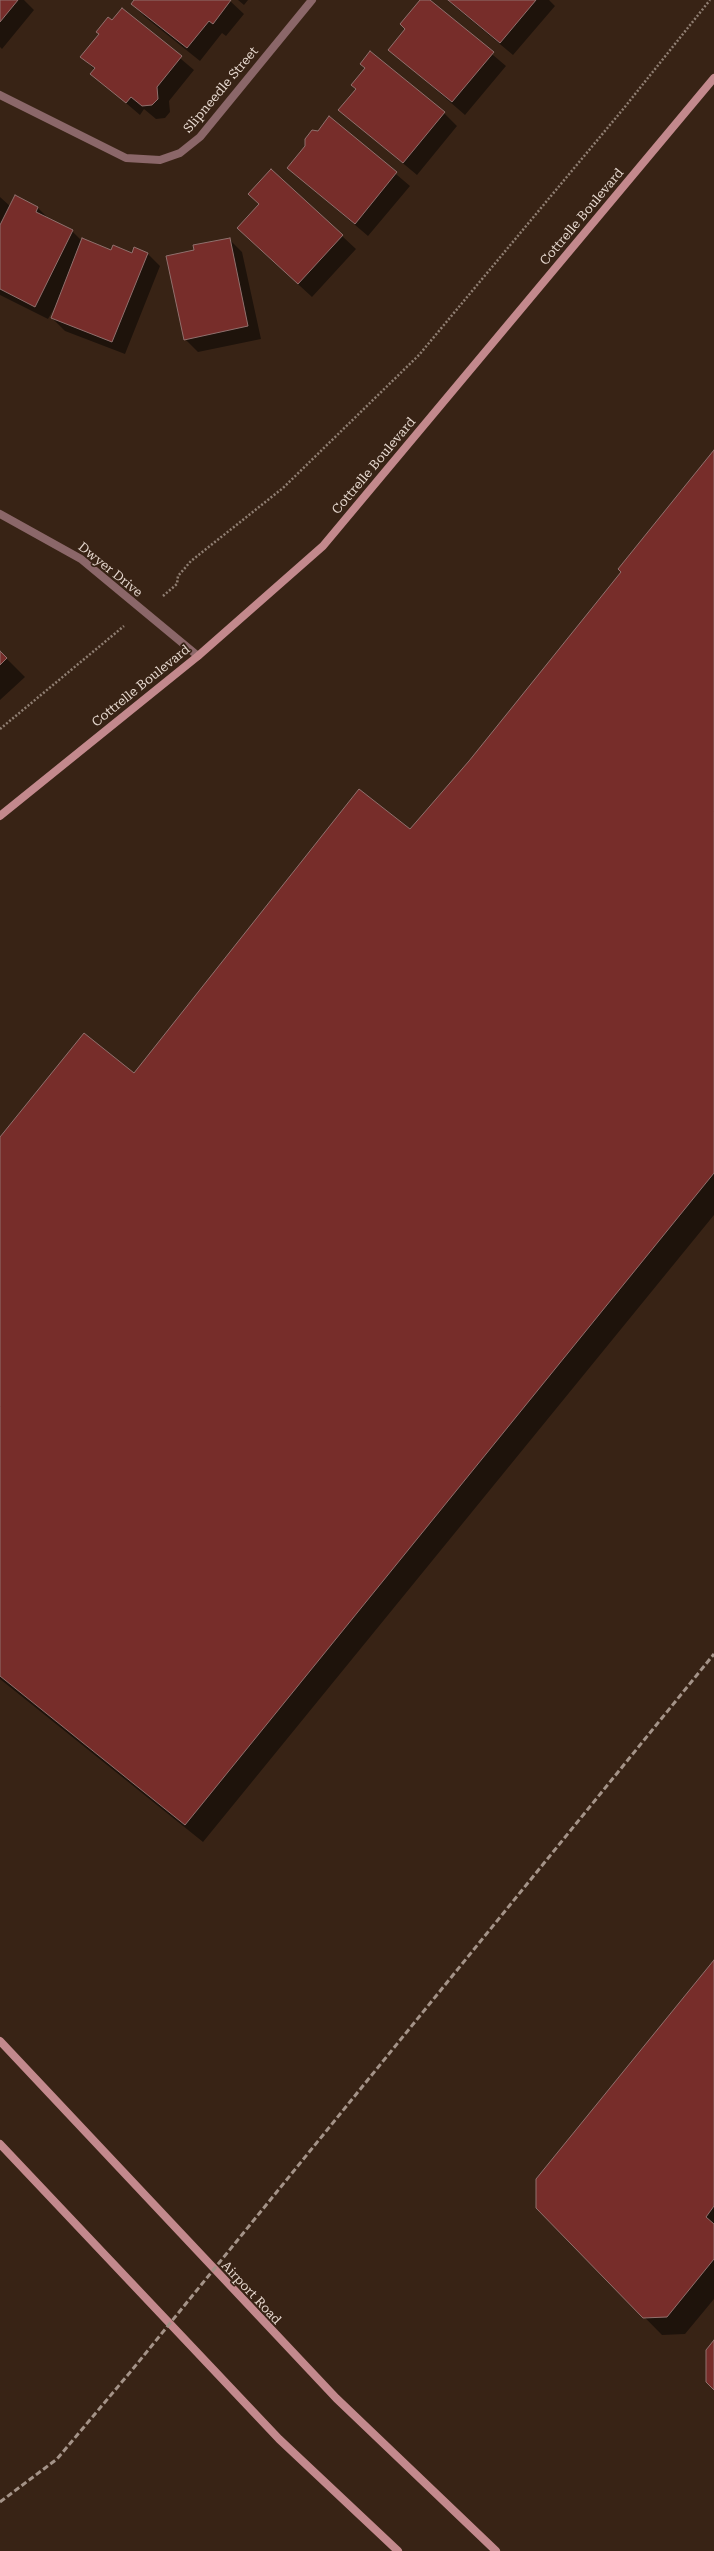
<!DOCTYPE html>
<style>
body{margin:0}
canvas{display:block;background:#382315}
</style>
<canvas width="714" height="2551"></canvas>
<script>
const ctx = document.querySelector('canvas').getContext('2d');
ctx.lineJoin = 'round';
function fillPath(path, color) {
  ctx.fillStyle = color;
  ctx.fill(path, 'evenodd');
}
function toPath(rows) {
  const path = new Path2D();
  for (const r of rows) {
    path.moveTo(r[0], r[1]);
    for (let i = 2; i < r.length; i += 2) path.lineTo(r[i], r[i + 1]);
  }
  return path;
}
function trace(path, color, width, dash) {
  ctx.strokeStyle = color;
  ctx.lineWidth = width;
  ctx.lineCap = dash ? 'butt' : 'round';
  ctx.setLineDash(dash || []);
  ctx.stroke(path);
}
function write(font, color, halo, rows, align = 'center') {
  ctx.font = font + ' "Roboto Serif",serif';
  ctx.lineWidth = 3.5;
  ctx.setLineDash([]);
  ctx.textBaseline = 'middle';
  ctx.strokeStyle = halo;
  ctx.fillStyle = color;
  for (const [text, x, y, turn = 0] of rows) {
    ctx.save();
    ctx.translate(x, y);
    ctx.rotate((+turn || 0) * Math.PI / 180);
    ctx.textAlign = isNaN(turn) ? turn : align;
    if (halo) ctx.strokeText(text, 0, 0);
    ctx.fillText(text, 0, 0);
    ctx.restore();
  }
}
fillPath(toPath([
 [0,0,24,0,34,10,2,49,0,47],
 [135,0,229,0,244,14,226,36,222,33,200,61,145,17,132,4],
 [238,0,248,0,244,5],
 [421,0,428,0,506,66,465,115,390,50,406,29],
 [447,0,549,0,555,6,513,55],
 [122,9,194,70,169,101,170,112,165,118,156,119,144,109,140,115,92,74,95,70,82,57],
 [339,110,444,113,457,126,417,175],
 [330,118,410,186,368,236,288,168],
 [271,170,356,249,312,297,251,241],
 [0,197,10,206,38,208,51,221,72,231,82,241,111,251,147,253,160,266,125,354,65,331,52,318,59,300,48,319,0,295],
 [229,239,242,252,261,339,198,352,185,339,196,251],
 [714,452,714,1215,203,1842,0,1679,0,1138,134,1074,410,831,470,761,622,572],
 [0,652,25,677,0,700],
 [714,1961,714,2299,685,2334,662,2335,537,2208]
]), '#0007');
const building = toPath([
 [0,0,18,0,0,22,0,0],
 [134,0,231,0,213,24,209,21,187,48,131,4,134,0],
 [420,0,430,0,494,52,452,102,388,50,405,29,400,24,420,0],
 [448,0,536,0,500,43,448,0],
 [122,8,182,56,157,87,158,99,152,105,142,106,131,97,126,103,90,74,95,68,80,57,99,34,96,32,108,17,112,20,122,8],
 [370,51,445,112,403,163,338,110,356,89,351,85,365,68,360,64,370,51],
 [329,116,397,172,355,224,287,168,305,146,305,139,312,130,318,131,329,116],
 [271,169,343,235,298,284,237,228,259,204,248,194,271,169],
 [15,195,38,207,36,212,73,230,35,307,0,289,0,225,15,195],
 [82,238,111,250,113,245,132,253,134,247,148,253,112,342,51,318,82,238],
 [230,238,248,326,184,340,166,256,194,250,193,245,230,238],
 [714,450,714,1173,185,1825,0,1676,0,1137,84,1033,134,1073,359,789,410,829,469,761,621,572,618,569,714,450],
 [0,651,7,658,0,665,0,651],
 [714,1960,714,2206,706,2217,714,2224,714,2259,667,2317,643,2318,536,2208,536,2179,714,1960],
 [714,2340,714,2390,706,2382,706,2350,714,2340]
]);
fillPath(building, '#772d2a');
trace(building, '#90706d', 1);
trace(toPath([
 [163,596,177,584,178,576,191,561,283,488,419,355,624,108,710,0],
 [0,729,124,626]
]), '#907f73', 2.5, [2, 2]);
trace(toPath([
 [0,95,126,158,160,160,180,153,200,137,312,0],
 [0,514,81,559,198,656]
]), '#8b6769', 8);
trace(toPath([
 [0,816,198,656,323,546,714,78],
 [0,2041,336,2398,496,2551],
 [0,2144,279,2439,398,2551]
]), '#c3898d', 8);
trace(toPath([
 [0,2502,57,2459,132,2370,714,1654]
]), '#a49388', 3, [6, 3]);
write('13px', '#e6d8cf', '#382315', [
 ["Slipneedle Street",221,90,-50],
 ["Cottrelle Boulevard",582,217,-50],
 ["Cottrelle Boulevard",374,466,-50],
 ["Dwyer Drive",110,570,39],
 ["Cottrelle Boulevard",141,686,-39],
 ["Airport Road",251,2293,47]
]);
</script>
